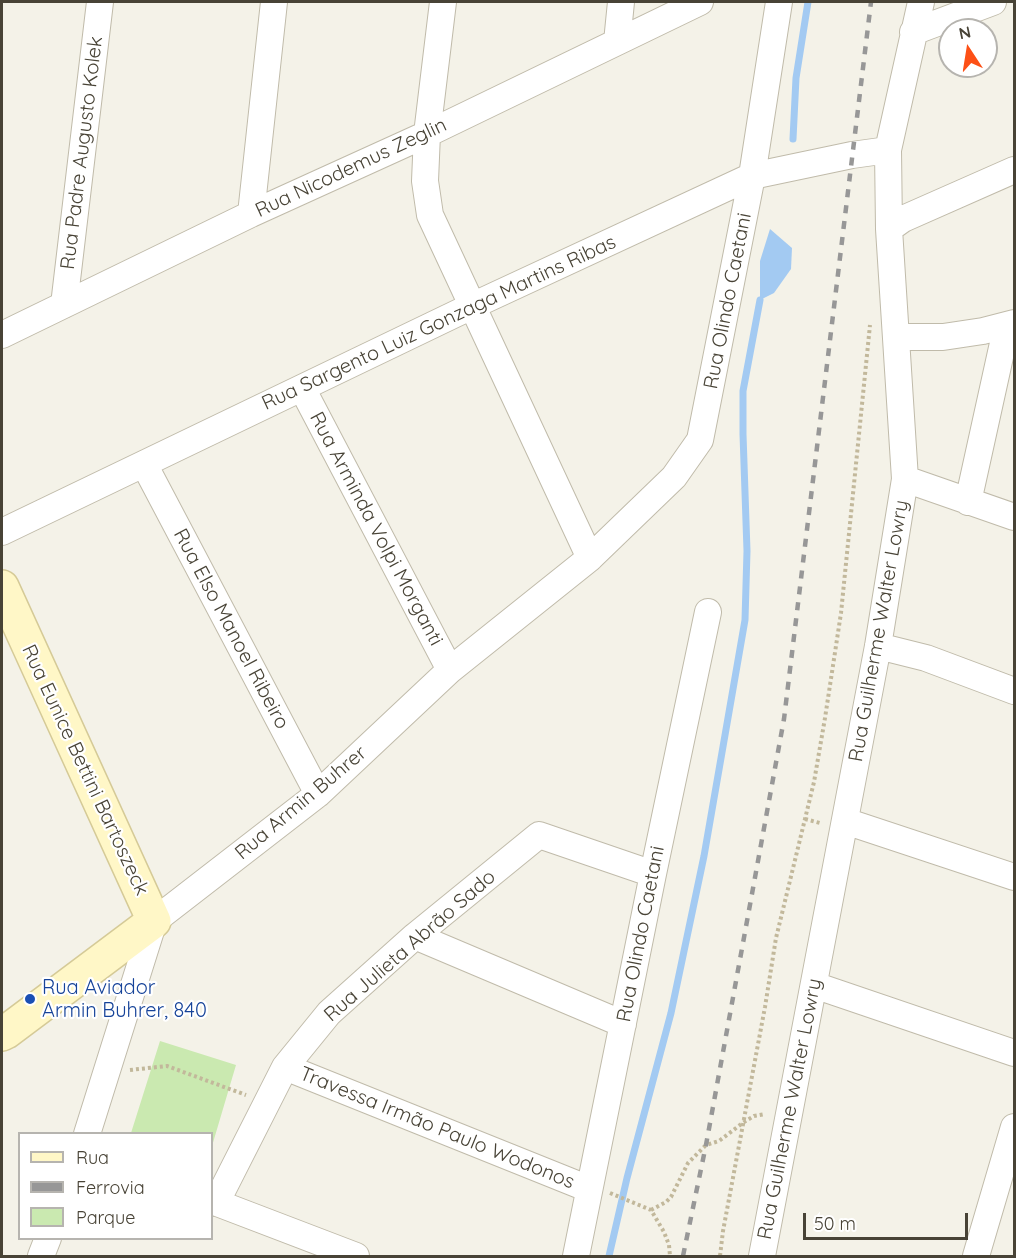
<!DOCTYPE html>
<meta charset="utf-8">
<style>
body{margin:0}
#map{position:relative;width:1016px;height:1258px;overflow:hidden;background:#f4f2e8;font-family:Quicksand,sans-serif}
canvas{display:block}
.frame{position:absolute;inset:0;border:3px solid #484336;pointer-events:none}
.legend{position:absolute;left:18px;top:1132px;width:195px;height:108px;box-sizing:border-box;background:#fff;border:2px solid #b6b4af;margin:0;padding:8px 10px;list-style:none;font-size:18px;color:#484336}
.legend li{display:flex;align-items:center;gap:12px;height:30px}
.legend b{width:30px;border:2px solid #b6b4af}
.north{position:absolute;left:938px;top:18px;width:60px;height:60px;box-sizing:border-box;background:#fff;border:2px solid #b6b4af;border-radius:50%;rotate:348deg;font-size:16px;font-weight:700;line-height:24px;text-align:center;color:#484336}
.north::after{content:'';display:block;margin:auto;width:21px;height:27px;background:#fd5016;clip-path:polygon(50% 0,100% 100%,50% 72%,0 100%)}
.scale{position:absolute;left:803px;top:1213px;width:165px;height:27px;box-sizing:border-box;border:3px solid #484336;border-top:0;padding-left:8px;font-size:18px;line-height:21px;white-space:nowrap;color:#484336;-webkit-text-stroke:4px #fff;paint-order:stroke}
</style>
<div id="map">
<canvas width="1016" height="1258"></canvas>
<div class="frame"></div>
<ul class="legend">
<li><b style="height:8px;background:#fff7c7"></b>Rua</li>
<li><b style="height:8px;background:#979797"></b>Ferrovia</li>
<li><b style="height:16px;background:#cae9b0"></b>Parque</li>
</ul>
<div class="north">N</div>
<div class="scale">50 m</div>
</div>
<script>
const ctx = document.querySelector('canvas').getContext('2d');
ctx.lineJoin = 'round';
function fillPath(path, color) {
  ctx.fillStyle = color;
  ctx.fill(path, 'evenodd');
}
function toPath(rows) {
  const path = new Path2D();
  for (const r of rows) {
    path.moveTo(r[0], r[1]);
    for (let i = 2; i < r.length; i += 2) path.lineTo(r[i], r[i + 1]);
  }
  return path;
}
function trace(path, color, width, dash) {
  ctx.strokeStyle = color;
  ctx.lineWidth = width;
  ctx.lineCap = dash ? 'butt' : 'round';
  ctx.setLineDash(dash || []);
  ctx.stroke(path);
}
function write(font, color, halo, rows, align = 'center') {
  ctx.font = font + ' Quicksand,sans-serif';
  ctx.lineWidth = 4.5;
  ctx.setLineDash([]);
  ctx.textBaseline = 'middle';
  ctx.strokeStyle = halo;
  ctx.fillStyle = color;
  for (const [text, x, y, turn = 0] of rows) {
    ctx.save();
    ctx.translate(x, y);
    ctx.rotate((+turn || 0) * Math.PI / 180);
    ctx.textAlign = isNaN(turn) ? turn : align;
    if (halo) ctx.strokeText(text, 0, 0);
    ctx.fillText(text, 0, 0);
    ctx.restore();
  }
}
fillPath(toPath([
 [160,1041,236,1065,212,1146,212,1134,131,1133]
]), '#cae9b0');
fillPath(toPath([
 [770,229,792,248,791,269,774,293,760,300,760,261]
]), '#a3caf2');
trace(toPath([
 [793,139,796,78,808,2],
 [609,1256,627,1178,671,1013,704,856,745,620,747,551,743,434,743,391,760,300]
]), '#a3caf2', 7);
const street = toPath([
 [443,2,427,134,425,181,430,215,590,558],
 [913,32,993,2],
 [617,42,621,2],
 [251,214,274,2],
 [889,229,903,219,1014,170],
 [64,305,100,2],
 [2,335,251,214,427,134,700,2],
 [897,337,943,337,983,331,1014,323],
 [302,388,450,670],
 [144,464,318,794],
 [905,479,1014,517],
 [968,502,1007,325],
 [2,532,472,306,752,176,852,155,888,150],
 [878,646,926,658,1014,691],
 [845,821,1014,877],
 [415,936,623,1024],
 [814,985,1014,1053],
 [285,1067,589,1189],
 [87,1134,154,921,318,794,450,670,590,558,674,477,700,440,752,176,779,2],
 [212,1201,356,1256],
 [216,1203,285,1067,329,1013,415,936,539,835,653,874],
 [41,1256,48,1238],
 [576,1256,653,874,708,612],
 [762,1256,878,646,905,479,889,229,888,150,921,2],
 [976,1256,1014,1127]
]);
const secondary = toPath([
 [2,587,154,921,6,1032,2,1034]
]);
trace(street, '#c0bbaa', 28);
trace(secondary, '#d5ca97', 36);
trace(toPath([
 [805,819,820,823],
 [130,1070,167,1066,246,1095],
 [610,1193,651,1210,664,1232,669,1245,670,1256],
 [651,1210,666,1202,671,1197,688,1163,706,1145,719,1141,744,1122,754,1116,765,1114],
 [720,1256,723,1231,765,1007,776,938,814,782,825,718,841,613,870,325]
]), '#c2b89b', 4, [3, 3]);
trace(street, '#fff', 26);
trace(secondary, '#fff7c7', 33);
trace(toPath([
 [683,1256,706,1145,784,719,871,2]
]), '#979797', 4.5, [8, 8]);
for (const [x, y, r, color] of [
 [30,999,6,"#1a4fb4"]
]) {
  const dot = new Path2D();
  dot.arc(x, y, r, 0, 2 * Math.PI);
  ctx.fillStyle = color;
  ctx.fill(dot);
  trace(dot, '#fff', 2);
}
write('20px', '#484336', '#fff', [
 ["Rua Padre Augusto Kolek",82,153,-83],
 ["Rua Nicodemus Zeglin",351,168,-25],
 ["Rua Olindo Caetani",728,301,-79],
 ["Rua Sargento Luiz Gonzaga Martins Ribas",439,323,-25],
 ["Rua Arminda Volpi Morganti",376,529,62],
 ["Rua Elso Manoel Ribeiro",231,629,62],
 ["Rua Guilherme Walter Lowry",879,631,-80],
 ["Rua Eunice Bettini Bartoszeck",85,770,65],
 ["Rua Armin Buhrer",301,803,-40],
 ["Rua Olindo Caetani",641,934,-79],
 ["Rua Julieta Abrão Sado",410,946,-41],
 ["Rua Guilherme Walter Lowry",790,1109,-79],
 ["Travessa Irmão Paulo Wodonos",437,1128,22]
]);
write('20px', '#164399', '#fff', [
 ["Rua Aviador",42,988],
 ["Armin Buhrer, 840",42,1011]
], 'left');
</script>
